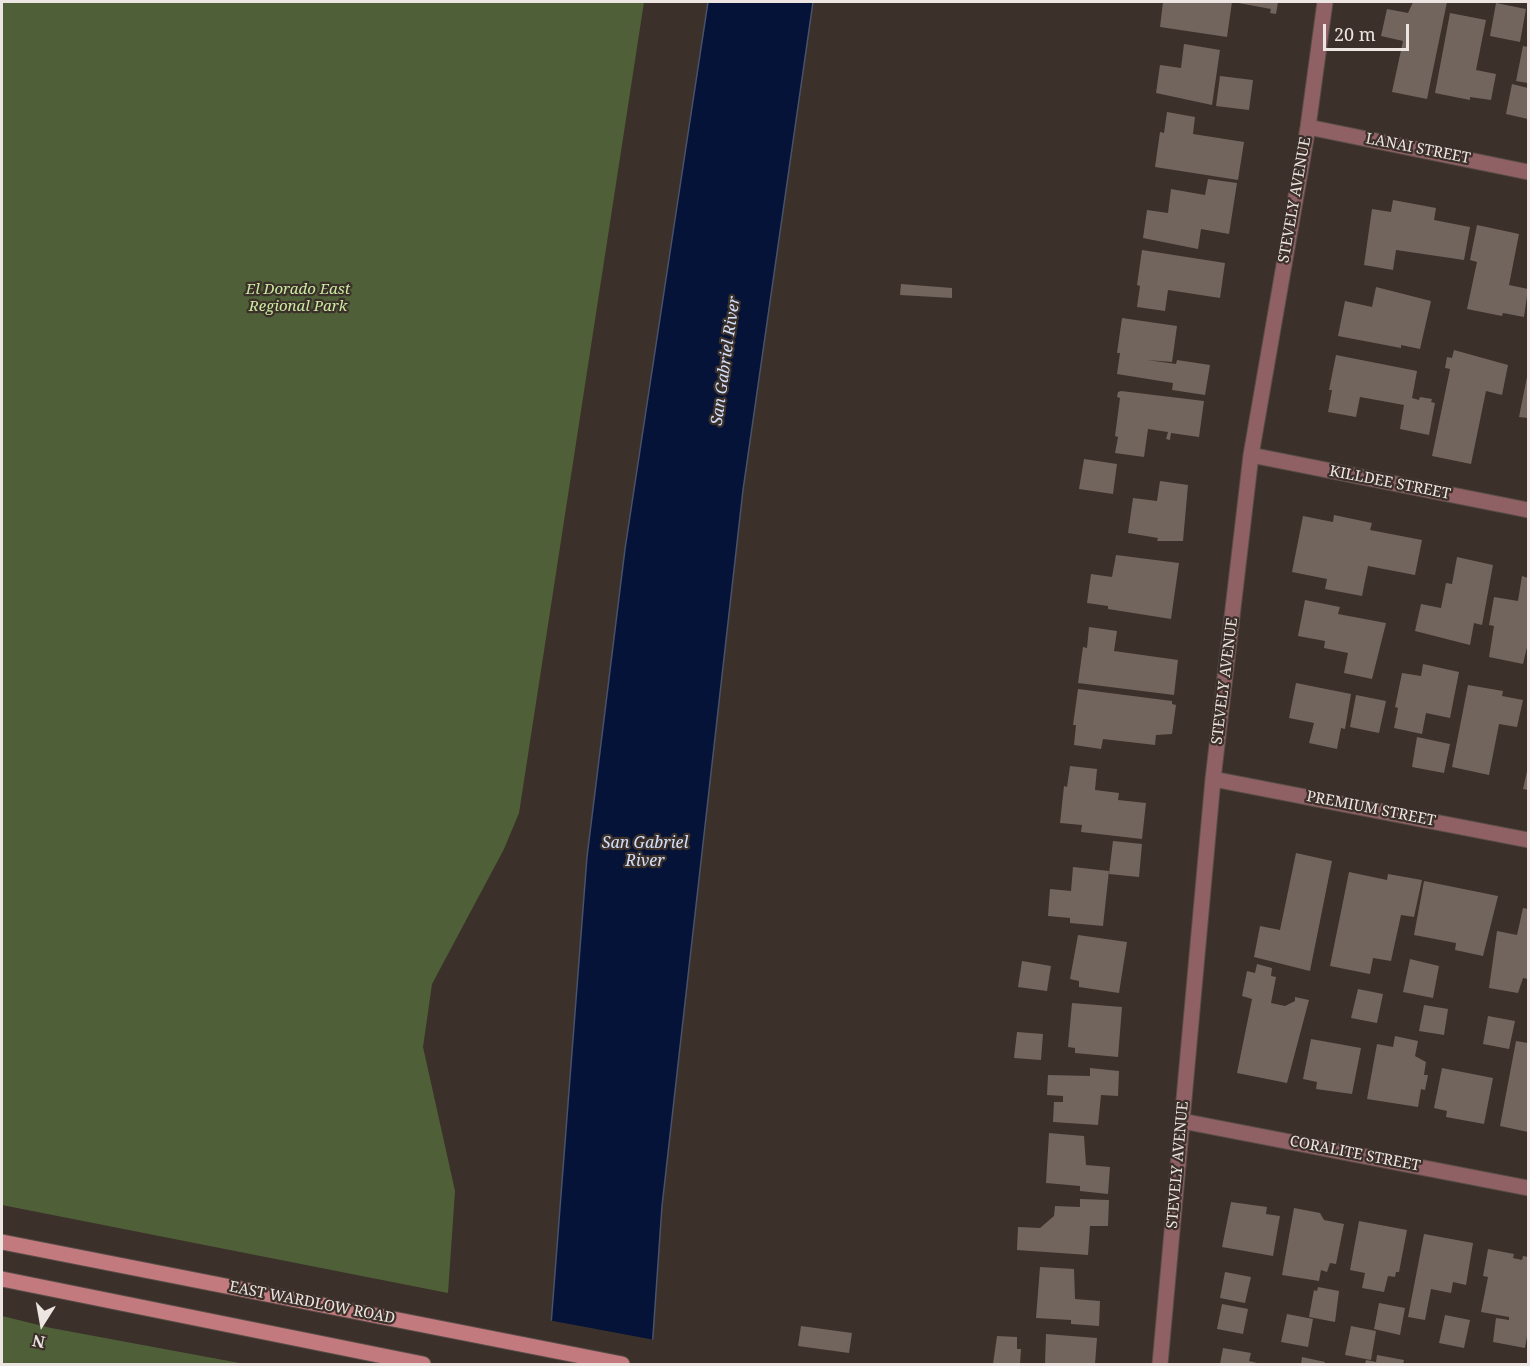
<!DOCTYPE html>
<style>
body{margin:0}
#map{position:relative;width:1530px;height:1366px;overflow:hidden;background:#3c302a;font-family:"Noto Serif",serif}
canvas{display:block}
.frame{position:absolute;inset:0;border:3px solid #ede5e1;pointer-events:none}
.north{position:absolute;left:12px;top:1294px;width:60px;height:60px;-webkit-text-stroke:4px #3c302a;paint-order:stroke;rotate:191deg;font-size:16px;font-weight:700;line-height:24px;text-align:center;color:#ede5e1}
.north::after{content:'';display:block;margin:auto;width:21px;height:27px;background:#ede5e1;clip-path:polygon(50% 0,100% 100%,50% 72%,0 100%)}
.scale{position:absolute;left:1323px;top:24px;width:86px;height:27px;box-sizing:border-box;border:3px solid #ede5e1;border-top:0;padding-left:8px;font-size:18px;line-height:21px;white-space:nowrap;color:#ede5e1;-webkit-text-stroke:4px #3c302a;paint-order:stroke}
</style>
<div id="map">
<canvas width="1530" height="1366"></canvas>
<div class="frame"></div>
<div class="north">N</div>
<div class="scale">20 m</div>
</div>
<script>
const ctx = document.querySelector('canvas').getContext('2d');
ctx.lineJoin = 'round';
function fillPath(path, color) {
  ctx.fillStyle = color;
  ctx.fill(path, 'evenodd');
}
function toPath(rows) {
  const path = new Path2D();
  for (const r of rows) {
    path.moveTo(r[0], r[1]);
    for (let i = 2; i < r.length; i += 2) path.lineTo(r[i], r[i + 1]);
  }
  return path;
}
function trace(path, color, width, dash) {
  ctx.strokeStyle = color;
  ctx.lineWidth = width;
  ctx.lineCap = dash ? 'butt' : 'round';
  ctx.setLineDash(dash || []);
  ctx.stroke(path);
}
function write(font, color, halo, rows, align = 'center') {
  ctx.font = font + ' "Noto Serif",serif';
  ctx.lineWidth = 4.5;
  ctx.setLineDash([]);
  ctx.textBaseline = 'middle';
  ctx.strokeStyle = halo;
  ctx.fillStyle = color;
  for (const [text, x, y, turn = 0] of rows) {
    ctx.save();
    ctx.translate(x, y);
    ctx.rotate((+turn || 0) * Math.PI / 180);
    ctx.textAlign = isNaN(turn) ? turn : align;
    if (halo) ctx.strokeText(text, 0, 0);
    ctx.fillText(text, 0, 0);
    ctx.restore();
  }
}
fillPath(toPath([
 [2,2,644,2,519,813,504,849,432,984,423,1047,455,1191,448,1293,2,1205],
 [2,1316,51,1328,245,1364,2,1364]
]), '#4f6038');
const water = toPath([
 [708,2,813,2,743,490,662,1206,651,1364,548,1364,587,857,625,549,708,2]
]);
fillPath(water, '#041337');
trace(water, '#4a526a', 1.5);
fillPath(toPath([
 [548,1320,655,1340,654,1364,545,1364]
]), '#3c302a');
fillPath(toPath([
 [1163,2,1232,2,1227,37,1160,27],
 [1233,2,1278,2,1276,14,1270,13,1271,9],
 [1413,2,1447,2,1427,99,1392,92,1403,41,1381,36,1387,9,1408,13],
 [1496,3,1526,9,1520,42,1490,36],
 [1450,13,1486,20,1476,70,1496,74,1491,100,1470,97,1470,100,1435,93],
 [1184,44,1220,50,1212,105,1156,93,1160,65,1181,68],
 [1523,46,1528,47,1528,83,1516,81],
 [1220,76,1253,80,1249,110,1216,106],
 [1512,84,1528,88,1528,119,1506,114],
 [1167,112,1195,117,1193,134,1244,142,1238,180,1155,167,1160,132,1164,133],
 [1208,179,1237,183,1229,234,1201,229,1198,249,1143,238,1147,210,1168,213,1171,189,1205,195],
 [1393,200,1436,208,1434,220,1470,227,1464,260,1396,250,1393,270,1364,265,1372,209,1391,212],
 [1477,225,1519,234,1509,285,1528,289,1524,317,1503,313,1502,316,1467,309,1477,262,1470,260],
 [1142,250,1225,263,1220,298,1168,290,1165,311,1137,307,1140,286,1137,285],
 [901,284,952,288,952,298,900,295],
 [1376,287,1431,301,1420,349,1401,345,1401,348,1338,336,1345,301,1372,307],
 [1122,318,1177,326,1172,362,1147,360,1176,364,1177,360,1210,365,1205,395,1172,390,1173,383,1117,374,1120,353,1117,353],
 [1454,350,1508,365,1502,395,1486,391,1471,464,1432,456,1450,369,1445,368,1447,357,1452,358],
 [1336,355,1417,371,1412,398,1419,400,1420,397,1432,399,1431,402,1435,403,1429,435,1400,429,1404,405,1360,397,1356,417,1328,412,1332,390,1329,390],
 [1527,377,1528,377,1528,418,1519,417],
 [1121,391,1204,401,1199,437,1171,433,1170,440,1166,439,1168,432,1148,429,1144,457,1115,453,1118,437,1115,436,1120,398,1117,397,1118,392],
 [1084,459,1117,464,1113,494,1079,489],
 [1160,481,1188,485,1183,541,1157,541,1158,538,1128,533,1133,498,1157,501],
 [1334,515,1372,523,1370,530,1422,540,1415,575,1368,566,1362,596,1325,589,1327,579,1292,572,1303,516,1333,522],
 [1116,555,1179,563,1171,619,1108,609,1108,606,1087,603,1091,574,1112,577],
 [1457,557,1493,565,1482,625,1474,623,1470,645,1415,631,1421,604,1441,608,1446,583,1452,584],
 [1522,576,1528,578,1528,643,1523,664,1489,657,1494,626,1489,625,1494,597,1518,601],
 [1305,600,1340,607,1338,614,1386,623,1372,679,1344,673,1348,653,1324,648,1325,641,1298,636],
 [1089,627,1117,631,1114,651,1178,660,1174,695,1078,683,1083,647,1087,648],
 [1423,664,1459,672,1450,718,1426,713,1422,734,1394,728,1398,708,1395,707,1402,673,1421,676],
 [1296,683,1351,694,1345,729,1341,728,1337,749,1309,743,1314,723,1289,718],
 [1468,685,1503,691,1502,696,1523,700,1517,727,1499,724,1489,775,1452,767],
 [1078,689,1172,701,1172,704,1176,705,1172,734,1156,735,1155,745,1103,739,1101,749,1074,745,1076,725,1073,725],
 [1356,695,1386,701,1379,733,1350,727],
 [1417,737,1450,744,1444,773,1412,767],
 [1070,766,1097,769,1095,790,1119,793,1118,800,1146,803,1142,839,1081,832,1082,825,1060,823,1064,786,1067,787],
 [1528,767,1528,790,1523,789],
 [1113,841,1142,844,1139,877,1109,874],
 [1296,853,1332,861,1310,971,1254,957,1260,926,1280,930],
 [1073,867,1109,871,1103,926,1070,923,1070,918,1048,916,1050,889,1071,891],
 [1349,872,1387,880,1388,874,1422,880,1414,917,1401,915,1391,961,1373,958,1370,974,1330,966],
 [1424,881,1498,896,1483,956,1455,950,1456,943,1414,935],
 [1523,908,1528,909,1528,979,1523,978,1518,993,1489,988,1497,931,1517,935],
 [1078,935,1127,942,1119,993,1079,987,1079,981,1070,979],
 [1410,959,1439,966,1433,998,1403,992],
 [1022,961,1051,966,1047,991,1018,987],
 [1257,964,1272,968,1271,976,1276,977,1271,1003,1285,1006,1295,1001,1295,997,1309,1000,1287,1083,1237,1073,1252,999,1242,996,1247,971,1255,973],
 [1358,989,1383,994,1377,1023,1351,1018],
 [1072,1003,1122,1007,1118,1057,1075,1053,1075,1048,1068,1047],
 [1424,1005,1448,1009,1444,1035,1419,1031],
 [1488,1016,1515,1021,1509,1049,1483,1044],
 [1017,1032,1043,1034,1041,1060,1014,1058],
 [1395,1036,1418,1041,1415,1056,1426,1062,1424,1075,1428,1075,1425,1090,1421,1089,1418,1107,1367,1099,1377,1044,1393,1047],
 [1311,1039,1361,1048,1352,1094,1316,1089,1317,1082,1303,1079],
 [1516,1041,1528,1043,1528,1132,1500,1126],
 [1090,1068,1119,1071,1118,1096,1101,1095,1098,1125,1053,1122,1054,1102,1063,1102,1063,1096,1047,1095,1048,1075,1090,1076],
 [1442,1068,1493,1078,1484,1124,1446,1117,1447,1111,1434,1108],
 [1049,1133,1084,1136,1086,1165,1110,1167,1108,1194,1080,1191,1080,1186,1046,1183],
 [1080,1199,1109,1200,1108,1226,1090,1226,1088,1255,1017,1250,1018,1227,1040,1228,1054,1216,1055,1206,1080,1207],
 [1231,1202,1267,1207,1266,1214,1280,1216,1273,1256,1222,1247],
 [1294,1208,1320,1213,1324,1220,1344,1224,1336,1264,1330,1263,1327,1272,1321,1270,1319,1281,1282,1275],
 [1359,1221,1407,1230,1399,1272,1396,1272,1395,1277,1388,1276,1384,1292,1362,1288,1365,1273,1350,1270],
 [1424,1234,1473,1243,1466,1285,1453,1282,1451,1293,1431,1289,1425,1320,1408,1317],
 [1488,1249,1514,1254,1513,1258,1522,1260,1523,1256,1528,1257,1528,1330,1525,1348,1493,1342,1496,1318,1509,1320,1509,1317,1481,1312,1488,1277,1483,1276],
 [1040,1267,1074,1269,1075,1299,1100,1301,1099,1326,1071,1324,1071,1320,1036,1318],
 [1225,1272,1251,1277,1245,1303,1220,1298],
 [1318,1287,1339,1291,1335,1322,1309,1317,1314,1290,1317,1291],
 [1379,1303,1405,1308,1400,1335,1374,1329],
 [1222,1304,1248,1309,1243,1334,1217,1329],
 [1287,1314,1313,1319,1308,1347,1281,1342],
 [1445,1315,1470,1320,1464,1348,1439,1343],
 [801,1326,852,1333,849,1353,798,1346],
 [1351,1326,1376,1331,1371,1360,1345,1355],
 [1046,1334,1097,1338,1095,1364,1045,1364],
 [997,1336,1017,1337,1017,1349,1021,1349,1020,1364,993,1364],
 [1223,1348,1251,1353,1249,1361,1261,1364,1220,1364],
 [1377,1355,1404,1360,1403,1364,1365,1364,1366,1360,1376,1362],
 [1302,1357,1325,1362,1324,1364,1301,1364]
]), '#72655e');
const minor = toPath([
 [1308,127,1528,172],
 [1251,455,1528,510],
 [1213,779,1528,840],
 [1182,1121,1528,1188],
 [1160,1364,1213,779,1251,455,1308,127,1325,2]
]);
const secondary = toPath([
 [2,1242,622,1364],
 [2,1279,423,1364]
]);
trace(minor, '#584d47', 17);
trace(secondary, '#584d47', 17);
trace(minor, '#906164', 15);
trace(secondary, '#c37a7f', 15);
write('15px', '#ede5e1', '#3c302a', [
 ["LANAI STREET",1418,149,11],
 ["STEVELY AVENUE",1295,200,-80],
 ["KILLDEE STREET",1390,483,11],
 ["STEVELY AVENUE",1225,681,-83],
 ["PREMIUM STREET",1371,809,11],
 ["CORALITE STREET",1355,1154,11],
 ["STEVELY AVENUE",1178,1165,-85],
 ["EAST WARDLOW ROAD",312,1303,11]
]);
write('italic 15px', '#cbeca0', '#3c302a', [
 ["El Dorado East",298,290],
 ["Regional Park",298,307]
]);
write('italic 16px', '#d1e0fc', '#3c302a', [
 ["San Gabriel River",726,361,-82],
 ["San Gabriel",645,843],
 ["River",645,861]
]);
</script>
